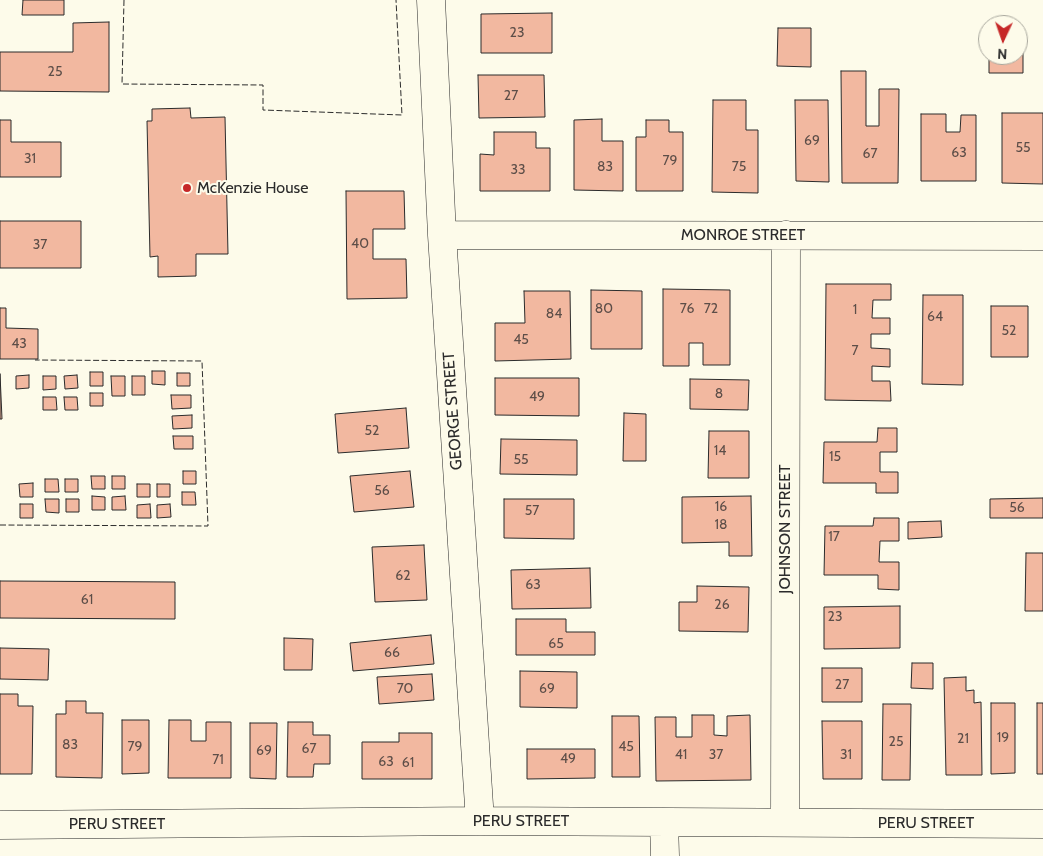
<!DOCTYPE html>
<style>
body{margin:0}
#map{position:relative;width:1043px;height:856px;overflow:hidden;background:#fdfbea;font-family:Cabin,sans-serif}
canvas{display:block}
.north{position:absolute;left:978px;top:15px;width:50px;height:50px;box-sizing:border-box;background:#fdfbea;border:1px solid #a9a89e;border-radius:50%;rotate:183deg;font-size:14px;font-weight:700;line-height:20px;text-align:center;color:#2b2b2b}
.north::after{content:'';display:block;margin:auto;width:18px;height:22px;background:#c62828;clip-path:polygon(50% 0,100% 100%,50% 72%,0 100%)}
</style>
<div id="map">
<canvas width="1043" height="856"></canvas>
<div class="north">N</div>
</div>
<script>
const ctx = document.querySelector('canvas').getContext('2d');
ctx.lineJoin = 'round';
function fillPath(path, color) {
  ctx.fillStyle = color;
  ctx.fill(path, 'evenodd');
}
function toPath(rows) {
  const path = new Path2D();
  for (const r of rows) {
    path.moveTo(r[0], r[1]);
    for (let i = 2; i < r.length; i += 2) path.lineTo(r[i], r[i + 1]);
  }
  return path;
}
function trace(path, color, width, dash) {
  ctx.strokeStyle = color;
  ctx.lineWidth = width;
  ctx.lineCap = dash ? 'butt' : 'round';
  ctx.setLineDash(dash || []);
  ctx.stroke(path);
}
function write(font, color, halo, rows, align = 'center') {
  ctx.font = font + ' Cabin,sans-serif';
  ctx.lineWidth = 4;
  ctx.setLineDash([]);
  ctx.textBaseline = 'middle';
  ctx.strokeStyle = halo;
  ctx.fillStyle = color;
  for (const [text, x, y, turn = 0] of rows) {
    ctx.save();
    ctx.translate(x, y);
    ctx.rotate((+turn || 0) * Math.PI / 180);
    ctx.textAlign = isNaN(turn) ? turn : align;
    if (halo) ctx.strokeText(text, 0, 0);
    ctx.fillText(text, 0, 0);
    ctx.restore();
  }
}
const building = toPath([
 [23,0,64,0,64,15,22,15,23,0],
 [552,13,552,53,481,53,481,14,552,13],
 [109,22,109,92,0,91,0,52,73,52,73,23,109,22],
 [778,28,811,28,811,67,777,66,778,28],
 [1018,29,1023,29,1023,73,989,73,989,55,1018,55,1018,29],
 [841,71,866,71,866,126,879,126,879,89,899,89,898,183,842,183,841,71],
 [478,75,544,75,545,117,479,118,478,75],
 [713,100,746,100,746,130,758,130,758,193,712,192,713,100],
 [795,100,828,100,829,182,796,181,795,100],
 [190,108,191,118,225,117,228,254,196,254,196,276,158,277,158,256,150,257,147,121,152,121,152,109,190,108],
 [1002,113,1043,113,1043,184,1002,183,1002,113],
 [921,114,946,114,946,132,960,132,961,115,976,115,976,181,921,181,921,114],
 [602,119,602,141,623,141,623,191,574,190,574,120,602,119],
 [0,120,11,120,11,142,61,142,61,177,0,177,0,120],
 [646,120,669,120,669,132,683,132,683,191,636,191,636,137,646,137,646,120],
 [494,132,536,132,536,148,550,148,550,191,480,191,480,154,494,155,494,132],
 [346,191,404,191,405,229,373,229,373,259,406,259,407,298,347,299,346,191],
 [0,221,81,221,81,268,0,268,0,221],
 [826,284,891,284,891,300,873,300,872,318,890,318,890,334,871,334,871,348,890,349,890,367,872,366,872,381,890,381,891,401,825,400,826,284],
 [663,289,730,290,730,365,703,365,703,343,689,343,689,366,663,366,663,289],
 [591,290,642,291,642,349,591,349,591,290],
 [524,291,570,291,571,359,495,361,495,323,525,323,524,291],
 [923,295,963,295,963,385,922,384,923,295],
 [991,306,1028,306,1028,357,991,357,991,306],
 [0,308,6,308,6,328,38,329,38,359,0,359,0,308],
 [152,371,165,371,165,385,152,384,152,371],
 [90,372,103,372,103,386,90,386,90,372],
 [177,373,190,373,190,386,177,386,177,373],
 [0,374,2,419,0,419,0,374],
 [29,375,29,388,16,389,16,376,29,375],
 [77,375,78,388,65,389,64,376,77,375],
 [43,376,56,376,56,389,43,390,43,376],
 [111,376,125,376,125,396,112,396,111,376],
 [132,376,145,376,145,395,132,395,132,376],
 [495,378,579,378,579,416,495,415,495,378],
 [690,379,749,380,748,410,690,409,690,379],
 [90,393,103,393,103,406,90,406,90,393],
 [171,395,191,395,191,408,172,409,171,395],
 [43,397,56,397,57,410,43,410,43,397],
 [64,397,77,397,78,410,65,410,64,397],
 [406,408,409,448,338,453,335,414,406,408],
 [624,413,646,414,646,461,623,461,624,413],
 [192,415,192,428,173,429,172,416,192,415],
 [878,428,897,428,897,452,880,452,880,472,898,472,898,493,876,493,876,483,823,483,824,442,877,442,878,428],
 [709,431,749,431,749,478,708,478,709,431],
 [173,436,193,436,193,449,174,449,173,436],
 [501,439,577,440,577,475,500,474,501,439],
 [183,471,196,471,196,484,183,484,183,471],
 [410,471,414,507,354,512,350,476,410,471],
 [91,476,105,476,105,489,92,489,91,476],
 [112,476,125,476,125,489,112,489,112,476],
 [45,479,58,479,59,492,45,492,45,479],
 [65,479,78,479,78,492,65,492,65,479],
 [33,483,33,497,20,497,19,484,33,483],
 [137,484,150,484,150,497,137,497,137,484],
 [157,484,170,484,170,497,157,497,157,484],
 [182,492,195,492,196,505,182,505,182,492],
 [92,496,105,497,105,510,92,510,92,496],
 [125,496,126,510,112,510,112,497,125,496],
 [751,496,752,556,729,556,729,542,682,543,682,497,751,496],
 [1043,498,1043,518,990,518,990,499,1043,498],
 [45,499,59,499,59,513,46,512,45,499],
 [66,499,79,499,79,512,66,512,66,499],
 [504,499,574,499,574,539,504,538,504,499],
 [20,504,33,504,33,518,20,518,20,504],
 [150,504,151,518,137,518,137,505,150,504],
 [170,504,171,517,157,518,157,505,170,504],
 [874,518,899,518,899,541,880,541,879,562,899,562,899,590,878,589,878,575,824,575,825,526,873,526,874,518],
 [941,521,942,537,908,539,908,522,941,521],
 [424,545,427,600,375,602,372,547,424,545],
 [1026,553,1043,553,1043,611,1025,611,1026,553],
 [590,568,591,608,512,609,511,570,590,568],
 [0,581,175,582,175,619,0,618,0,581],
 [697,586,749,587,748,632,679,631,679,602,697,602,697,586],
 [900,606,900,648,824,649,824,607,900,606],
 [516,619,566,619,566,632,595,632,595,655,516,655,516,619],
 [431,635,434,664,353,671,350,643,431,635],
 [284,638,313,639,312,670,284,670,284,638],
 [0,648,49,649,48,680,0,679,0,648],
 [912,663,933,663,933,689,911,688,912,663],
 [822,668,862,668,862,702,822,702,822,668],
 [520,671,577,672,577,708,520,707,520,671],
 [432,674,434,700,379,704,377,677,432,674],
 [966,677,966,691,974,690,974,703,981,702,982,775,946,775,944,678,966,677],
 [0,694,18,694,18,706,33,706,32,774,0,774,0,694],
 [66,701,86,701,86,713,103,713,102,778,56,777,56,714,66,714,66,701],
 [991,703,1015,703,1015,773,991,774,991,703],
 [1037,703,1043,703,1043,774,1037,774,1037,703],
 [883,704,911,704,910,780,882,780,883,704],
 [692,715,714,715,714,735,727,736,727,716,750,715,751,780,656,781,655,717,676,717,676,737,692,737,692,715],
 [612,716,639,716,640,777,612,777,612,716],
 [122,720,149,720,149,773,122,774,122,720],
 [169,720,191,720,191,741,206,741,206,722,231,722,231,778,168,778,169,720],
 [822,721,862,721,862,779,823,779,822,721],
 [288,722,313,722,313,735,330,735,330,764,314,764,313,777,287,777,288,722],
 [250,723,277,723,276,779,250,778,250,723],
 [399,733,432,733,432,779,362,779,362,742,399,742,399,733],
 [527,749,595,749,595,778,527,779,527,749]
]);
fillPath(building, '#f2b8a0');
trace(building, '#2b2b2b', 1);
const minor = toPath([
 [431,0,442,235,480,821],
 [442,235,1043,236],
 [664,822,665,856],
 [785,822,786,235],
 [0,825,480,821,1043,824]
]);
trace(minor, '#2b2b2b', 29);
trace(minor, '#fdfbea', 28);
trace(toPath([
 [124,0,122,84,263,85,263,110,402,115,396,0],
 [0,525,208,526,202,361,35,360]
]), '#2b2b2b', 1, [6, 2.5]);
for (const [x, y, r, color] of [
 [187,188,5,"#c62828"]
]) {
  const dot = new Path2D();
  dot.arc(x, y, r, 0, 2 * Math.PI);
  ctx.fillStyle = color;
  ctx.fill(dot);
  trace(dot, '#fdfbea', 2);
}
write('14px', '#5d4e48', null, [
 ["23",517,33],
 ["25",55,72],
 ["27",511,96],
 ["69",812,141],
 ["55",1023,148],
 ["63",959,153],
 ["67",870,154],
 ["31",30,159],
 ["79",670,161],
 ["83",605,167],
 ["75",739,167],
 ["33",518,170],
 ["40",360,244],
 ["37",40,245],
 ["80",604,309],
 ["76",687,309],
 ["72",711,309],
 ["1",855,310],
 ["84",554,314],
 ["64",935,317],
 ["52",1009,331],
 ["45",521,340],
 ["43",19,344],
 ["7",855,351],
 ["8",719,394],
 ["49",537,397],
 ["52",372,431],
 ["14",720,451],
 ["15",835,457],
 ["55",521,460],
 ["56",382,491],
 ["16",721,507],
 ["56",1017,508],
 ["57",532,511],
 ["18",721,525],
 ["17",834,537],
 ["62",403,576],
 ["63",533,585],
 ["61",87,600],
 ["26",722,605],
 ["23",835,617],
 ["65",556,644],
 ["66",392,653],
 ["27",842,685],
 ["70",405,689],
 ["69",547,689],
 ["19",1003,738],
 ["21",963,739],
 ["25",896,742],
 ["83",70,745],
 ["79",135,747],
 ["45",626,747],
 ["67",309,749],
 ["69",264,751],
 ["41",681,755],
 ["37",716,755],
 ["31",846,755],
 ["49",568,759],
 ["71",218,760],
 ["63",386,762],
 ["61",408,763]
]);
write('16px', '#2b2b2b', '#fdfbea', [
 ["McKenzie House",197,188]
], 'left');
write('16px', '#2b2b2b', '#fdfbea', [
 ["MONROE STREET",743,235],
 ["GEORGE STREET",453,411,-94],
 ["JOHNSON STREET",785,529,-90],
 ["PERU STREET",521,821],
 ["PERU STREET",926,823],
 ["PERU STREET",117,824]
]);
</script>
